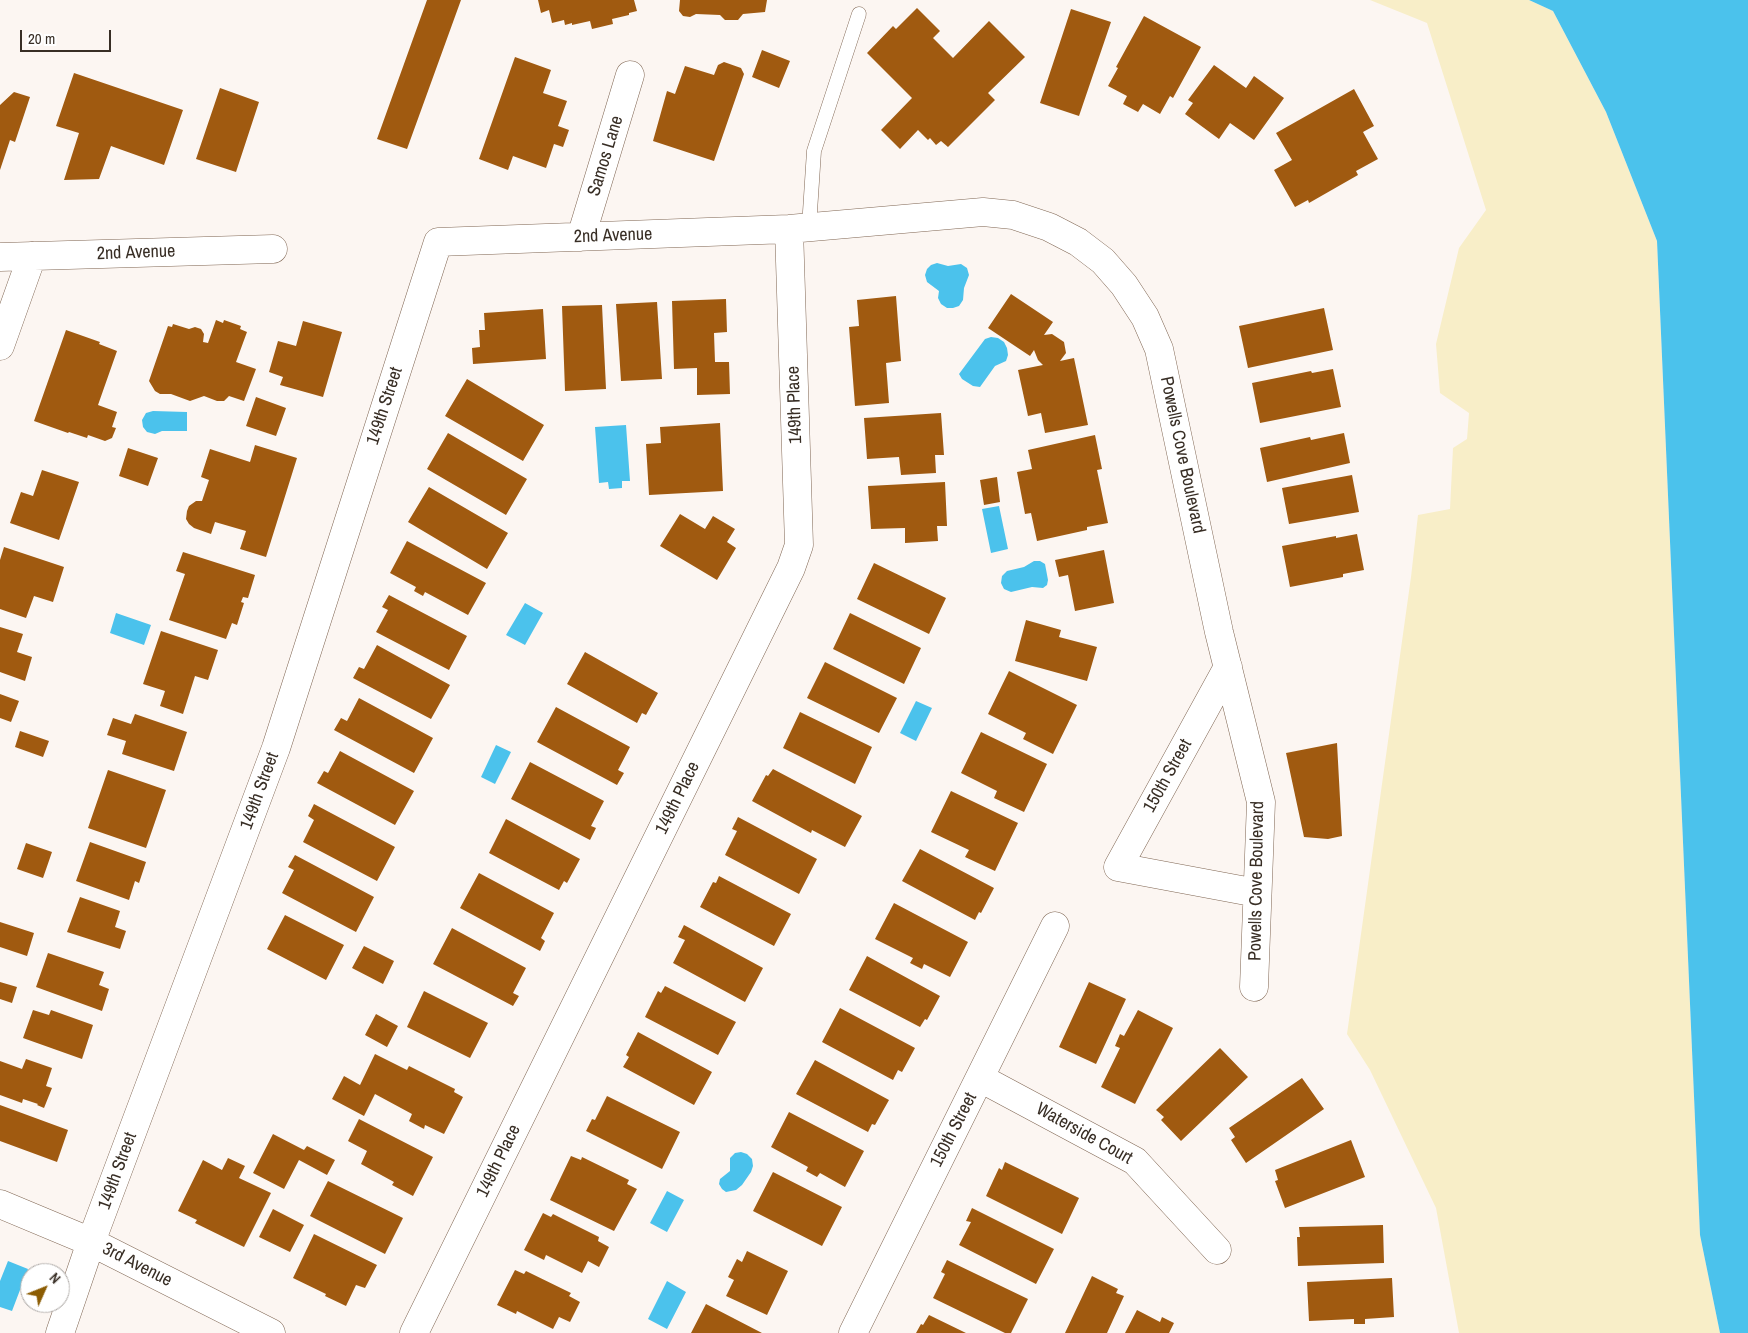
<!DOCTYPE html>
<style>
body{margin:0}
#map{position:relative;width:1748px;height:1333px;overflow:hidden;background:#fcf6f2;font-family:"Archivo Narrow",sans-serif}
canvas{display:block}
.north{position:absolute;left:20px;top:1263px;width:50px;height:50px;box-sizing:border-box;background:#fff;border:1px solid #afaba8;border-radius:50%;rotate:46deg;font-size:14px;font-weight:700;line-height:20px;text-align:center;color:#382e25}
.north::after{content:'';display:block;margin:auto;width:18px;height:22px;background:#8b5c03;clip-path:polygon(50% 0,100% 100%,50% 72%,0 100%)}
.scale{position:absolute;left:20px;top:30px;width:91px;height:22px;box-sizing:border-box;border:2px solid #382e25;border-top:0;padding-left:6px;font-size:15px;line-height:18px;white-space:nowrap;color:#382e25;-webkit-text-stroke:4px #fff;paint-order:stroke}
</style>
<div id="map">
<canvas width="1748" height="1333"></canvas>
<div class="north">N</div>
<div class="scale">20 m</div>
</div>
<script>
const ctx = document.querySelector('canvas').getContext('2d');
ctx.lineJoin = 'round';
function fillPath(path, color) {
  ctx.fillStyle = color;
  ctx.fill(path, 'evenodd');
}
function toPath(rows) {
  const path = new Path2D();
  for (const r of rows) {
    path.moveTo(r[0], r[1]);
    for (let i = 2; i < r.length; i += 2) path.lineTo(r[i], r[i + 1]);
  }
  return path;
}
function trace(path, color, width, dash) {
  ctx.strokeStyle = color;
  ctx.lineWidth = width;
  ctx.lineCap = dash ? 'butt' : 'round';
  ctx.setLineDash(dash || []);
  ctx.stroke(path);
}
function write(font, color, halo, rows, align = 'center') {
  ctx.font = font + ' "Archivo Narrow",sans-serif';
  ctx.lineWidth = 5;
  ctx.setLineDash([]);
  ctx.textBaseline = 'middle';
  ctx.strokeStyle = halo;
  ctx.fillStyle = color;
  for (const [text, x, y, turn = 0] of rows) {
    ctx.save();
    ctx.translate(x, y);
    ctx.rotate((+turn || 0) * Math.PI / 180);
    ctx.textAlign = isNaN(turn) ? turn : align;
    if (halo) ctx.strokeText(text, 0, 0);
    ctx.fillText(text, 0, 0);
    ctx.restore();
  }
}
fillPath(toPath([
 [1370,0,1529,0,1553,11,1606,112,1657,241,1700,1235,1720,1333,1459,1333,1436,1208,1370,1070,1347,1034,1411,577,1418,515,1450,509,1453,448,1467,439,1469,413,1440,393,1436,344,1459,248,1486,210,1427,23]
]), '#f8eec8');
fillPath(toPath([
 [1529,0,1748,0,1748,1333,1720,1333,1700,1235,1657,241,1606,112,1553,11],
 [937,263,948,266,961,264,967,268,969,275,964,288,963,300,959,306,953,308,947,308,941,304,938,298,939,291,927,282,925,275,927,269,931,265],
 [991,337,998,338,1004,342,1007,348,1008,355,1006,361,995,366,980,387,973,386,962,379,959,374,985,339],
 [153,411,187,412,187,431,162,431,155,434,147,432,143,427,142,420,146,413],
 [626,425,630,481,622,481,622,488,609,489,608,482,599,483,595,427],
 [999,506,1008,549,991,553,982,509],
 [1034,561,1040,561,1045,564,1048,580,1047,585,1043,588,1032,587,1011,592,1004,589,1001,583,1002,576,1007,571,1024,567],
 [525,603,543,613,525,645,506,635],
 [116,613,151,625,144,645,110,633],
 [916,701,932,708,916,741,900,733],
 [496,745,511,752,495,784,481,777],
 [741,1152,747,1154,752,1159,753,1166,751,1172,742,1185,736,1190,726,1192,722,1189,719,1184,720,1179,730,1171,730,1158,735,1153],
 [667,1191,684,1200,667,1232,650,1223],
 [8,1261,28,1269,12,1311,0,1307,0,1281],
 [667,1281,686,1292,667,1329,648,1319]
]), '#4bc2ec');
fillPath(toPath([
 [427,0,461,0,407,149,377,139],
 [538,0,634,0,637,11,629,13,629,15,612,19,613,24,592,29,590,21,572,25,572,23,565,25,564,20,552,23,549,10,541,13],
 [680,0,767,0,765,12,743,14,738,20,725,20,720,15,696,14,690,17,683,16,679,11],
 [917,8,940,31,933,38,953,58,989,21,1025,57,988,93,995,100,948,147,941,141,936,145,930,138,928,140,918,130,900,149,881,130,912,98,867,53,893,26,896,29],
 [1071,9,1111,22,1079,116,1040,103],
 [1144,16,1201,47,1173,98,1170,96,1160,114,1143,104,1138,112,1123,104,1127,96,1108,86,1118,68,1116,67],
 [762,50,790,61,779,88,752,77],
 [515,57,551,70,543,93,567,101,558,126,569,130,563,147,554,144,546,168,513,156,508,170,479,159],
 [724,62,741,68,744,74,714,161,653,141,667,91,675,94,685,66,714,75,718,65],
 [1214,65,1246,88,1254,76,1284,98,1254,140,1230,123,1219,139,1185,114,1193,103,1188,100],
 [74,73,183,110,164,165,111,146,99,179,64,180,79,133,56,126],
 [220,88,259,102,236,172,196,159],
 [1354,89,1374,126,1363,132,1378,159,1356,171,1358,175,1309,203,1308,200,1295,207,1274,170,1292,160,1276,133],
 [14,92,30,97,15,142,10,140,0,170,0,105],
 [1011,294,1053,322,1044,335,1052,334,1064,342,1066,353,1060,361,1074,358,1088,425,1045,433,1041,413,1028,416,1018,370,1043,365,1038,360,1034,350,1030,356,988,328],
 [896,296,901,361,886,363,889,403,855,406,849,327,859,326,857,300],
 [726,299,727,332,714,333,715,362,729,362,730,394,697,395,697,368,674,369,672,301],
 [657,302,662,379,621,381,616,304],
 [602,305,606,389,565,391,562,306],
 [1324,308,1333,350,1248,368,1239,326],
 [543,309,546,359,473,364,472,348,480,347,479,330,485,330,484,313],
 [216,320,223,323,224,320,241,326,240,329,247,332,236,362,256,369,244,401,229,396,224,401,217,401,204,396,190,401,171,394,160,394,155,391,149,381,168,326,172,327,173,324,189,329,195,327,201,329,204,334,203,342,208,343],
 [303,321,342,332,323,397,280,385,283,377,269,372,278,341,296,346],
 [66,330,100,342,99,344,117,351,98,405,117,412,112,427,116,428,112,438,105,441,88,435,87,438,69,432,68,433,34,421],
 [1333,369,1341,407,1260,423,1252,383,1311,371,1312,373],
 [467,379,544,425,523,461,445,416],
 [256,397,286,408,276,436,246,426],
 [941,413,944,455,935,455,936,473,901,475,899,457,867,459,864,418],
 [720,423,723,491,649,495,646,444,661,443,660,427],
 [448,433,527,479,506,515,427,469],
 [1344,433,1350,463,1267,482,1260,448,1310,437,1311,440],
 [1095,435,1102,469,1097,470,1108,523,1087,527,1087,530,1037,541,1031,513,1025,514,1017,472,1032,469,1028,450],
 [255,445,297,458,266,557,240,549,246,531,215,522,211,534,194,528,189,524,186,519,187,511,189,506,196,501,202,501,209,480,201,477,210,449,250,462],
 [128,448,158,458,148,486,119,476],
 [42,470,79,482,59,540,10,523,21,492,33,496],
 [1352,475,1359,512,1289,524,1282,488],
 [997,477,1000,502,984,505,980,480],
 [945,482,947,526,937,526,938,541,905,543,905,528,871,529,868,486],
 [429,487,508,533,487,569,408,522],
 [680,514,705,529,713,516,735,529,727,542,736,548,717,580,660,546],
 [1357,534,1364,570,1343,574,1343,577,1290,587,1282,546,1336,536,1336,538],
 [407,541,486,583,468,615,425,592,423,596,414,591,416,587,390,573],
 [4,547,64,567,53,602,34,596,26,618,0,609,0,560],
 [1104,550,1114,603,1075,611,1068,575,1059,577,1055,560],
 [183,552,255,575,248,598,243,597,241,602,244,603,237,625,232,623,226,639,169,620,185,574,176,571],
 [874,563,946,598,929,634,857,599],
 [389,595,467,636,449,670,376,632,388,610,382,607],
 [850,613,921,648,904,684,833,649],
 [1026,620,1061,630,1059,637,1097,647,1087,681,1015,661],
 [0,627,23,634,17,652,32,657,25,681,0,672],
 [161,631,218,650,208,680,195,676,183,714,160,706,165,691,143,684],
 [377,645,450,685,431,719,353,678,359,667,364,669],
 [585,652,658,693,646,715,642,713,637,723,567,684],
 [825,662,897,698,879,733,807,698],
 [1009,671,1077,705,1053,754,1023,739,1026,733,988,714],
 [0,694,19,701,11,722,0,718],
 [359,698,433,738,414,773,334,730,341,718,347,721],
 [556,707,630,747,618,770,624,773,617,785,537,742],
 [800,712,872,747,855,784,783,748],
 [135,714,187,732,174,771,122,754,126,741,107,735,113,718,131,724],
 [20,731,49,741,43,757,15,747],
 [981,732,1047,764,1024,812,994,798,997,791,961,773],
 [1337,743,1342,836,1328,839,1304,837,1286,753],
 [340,751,414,791,395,825,317,783,324,771,328,773],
 [530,762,604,801,591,826,596,828,590,840,511,799],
 [773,769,862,816,845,847,812,830,811,833,752,801,766,775,768,776],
 [108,770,166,790,146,848,88,828],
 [951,791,1018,823,995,871,965,857,969,850,931,832],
 [314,804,395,847,377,881,303,842,314,820,308,816],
 [738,817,817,859,799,894,725,855,737,831,732,829],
 [506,819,580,859,567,883,564,881,559,890,489,853],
 [90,842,146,862,139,883,135,881,129,900,76,881],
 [26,843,52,852,43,878,17,869],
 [920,849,994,888,981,913,979,912,975,920,902,881],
 [295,855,374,897,356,932,282,893,294,870,288,867],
 [479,873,554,913,541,938,545,941,540,951,460,908],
 [719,876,791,914,774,946,700,907,713,882,716,883],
 [80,897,120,911,115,927,126,931,120,949,67,932],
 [894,903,968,942,950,977,924,964,922,969,910,963,913,958,875,939],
 [285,915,344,945,326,980,267,949],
 [0,922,34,933,27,956,0,947],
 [684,925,763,968,745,1002,673,963,685,940,678,937],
 [452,928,526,968,513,993,519,996,513,1006,433,964],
 [364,946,394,961,383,984,352,968],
 [48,953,104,972,99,985,109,989,102,1011,36,987],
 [867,956,940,996,927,1020,925,1019,920,1027,849,990],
 [0,982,17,987,12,1003,0,999],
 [1089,982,1126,999,1096,1064,1059,1047],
 [665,986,736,1022,718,1055,645,1017,658,991,661,993],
 [424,991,488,1023,470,1058,407,1027],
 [840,1008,915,1048,902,1072,898,1070,893,1080,822,1042],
 [33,1010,49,1015,51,1010,93,1025,82,1059,23,1038],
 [1138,1010,1173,1028,1135,1104,1101,1087,1120,1048,1115,1046,1120,1034,1124,1036],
 [376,1014,398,1026,387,1047,365,1035],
 [638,1032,712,1072,694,1105,623,1067,629,1057,626,1055],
 [1220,1048,1248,1077,1181,1141,1161,1120,1164,1117,1156,1110],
 [375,1054,407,1070,409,1066,455,1089,454,1092,463,1097,444,1134,425,1125,424,1129,409,1121,412,1114,375,1094,364,1116,332,1099,344,1076,360,1085],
 [26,1059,52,1068,46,1086,52,1088,44,1108,37,1105,38,1104,23,1099,22,1103,0,1095,0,1061,22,1069],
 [815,1060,889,1100,875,1125,872,1124,868,1132,796,1094],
 [1302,1078,1324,1109,1246,1163,1231,1140,1235,1137,1229,1128],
 [607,1096,680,1132,662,1169,586,1131,592,1119,595,1120],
 [0,1105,68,1130,57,1162,0,1141],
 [789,1112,864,1151,845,1187,820,1173,817,1177,806,1171,808,1167,771,1147],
 [359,1119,433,1157,413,1196,392,1185,394,1182,361,1164,367,1151,348,1141],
 [273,1134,304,1150,307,1146,335,1160,327,1175,299,1160,284,1189,253,1173],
 [1351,1140,1365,1177,1285,1208,1275,1181,1278,1180,1275,1170],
 [571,1156,581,1160,582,1157,629,1180,627,1184,637,1189,614,1231,550,1200],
 [228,1158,245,1166,239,1178,271,1193,244,1247,195,1223,197,1220,178,1211,203,1160,222,1170],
 [1005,1162,1079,1198,1062,1234,986,1196,999,1168,1002,1170],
 [773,1172,842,1207,822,1246,753,1211],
 [328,1181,403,1218,385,1254,310,1216],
 [972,1208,1054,1249,1036,1284,959,1245,971,1222,966,1221],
 [273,1209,304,1225,290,1252,259,1237],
 [543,1213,551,1217,553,1214,599,1237,598,1241,609,1247,599,1267,588,1261,582,1273,546,1255,544,1260,524,1250],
 [1383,1225,1384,1263,1298,1266,1297,1237,1300,1237,1299,1227],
 [314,1234,377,1265,365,1288,356,1285,346,1306,325,1296,326,1294,293,1278],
 [747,1251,788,1271,767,1315,726,1296,734,1280,728,1277,737,1259,742,1262],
 [947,1260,1028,1299,1011,1333,1005,1333,933,1298,945,1274,941,1272],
 [515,1270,524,1274,526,1271,571,1293,569,1296,580,1302,570,1322,559,1317,553,1329,517,1311,516,1314,497,1305],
 [1092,1276,1118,1289,1116,1293,1124,1296,1107,1333,1065,1333],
 [1392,1278,1394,1317,1365,1319,1365,1324,1354,1324,1354,1319,1309,1321,1307,1282],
 [706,1304,762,1333,691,1333],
 [1137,1310,1160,1322,1162,1317,1174,1323,1169,1333,1125,1333],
 [929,1315,966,1333,916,1333,921,1324,923,1325]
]), '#a05a10');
const service = toPath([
 [809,227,814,151,859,14]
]);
const minor = toPath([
 [581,237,630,75],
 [0,257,273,249],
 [0,346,32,256],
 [1228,667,1118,867,1257,893],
 [980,1078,1135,1161,1217,1250],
 [0,1204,91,1242,271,1333],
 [60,1333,91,1242,276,748,438,242,789,229,983,212,1013,215,1049,227,1078,242,1103,261,1124,285,1145,317,1159,349,1219,632,1261,802,1254,987],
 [414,1333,791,568,799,545,789,229],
 [853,1333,1055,926]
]);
trace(service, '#806754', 15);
trace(minor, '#806754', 29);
trace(service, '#fff', 14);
trace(minor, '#fff', 28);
write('18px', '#382e25', '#fff', [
 ["Samos Lane",606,156,-73],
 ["2nd Avenue",613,236,-2],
 ["2nd Avenue",136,253,-2],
 ["149th Place",795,405,-92],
 ["149th Street",385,406,-72],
 ["Powells Cove Boulevard",1182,455,78],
 ["150th Street",1168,776,-61],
 ["149th Street",260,791,-70],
 ["149th Place",678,798,-64],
 ["Powells Cove Boulevard",1257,881,-89],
 ["150th Street",954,1130,-63],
 ["Waterside Court",1084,1134,29],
 ["149th Place",499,1161,-64],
 ["149th Street",118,1171,-70],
 ["3rd Avenue",137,1265,27]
]);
</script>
